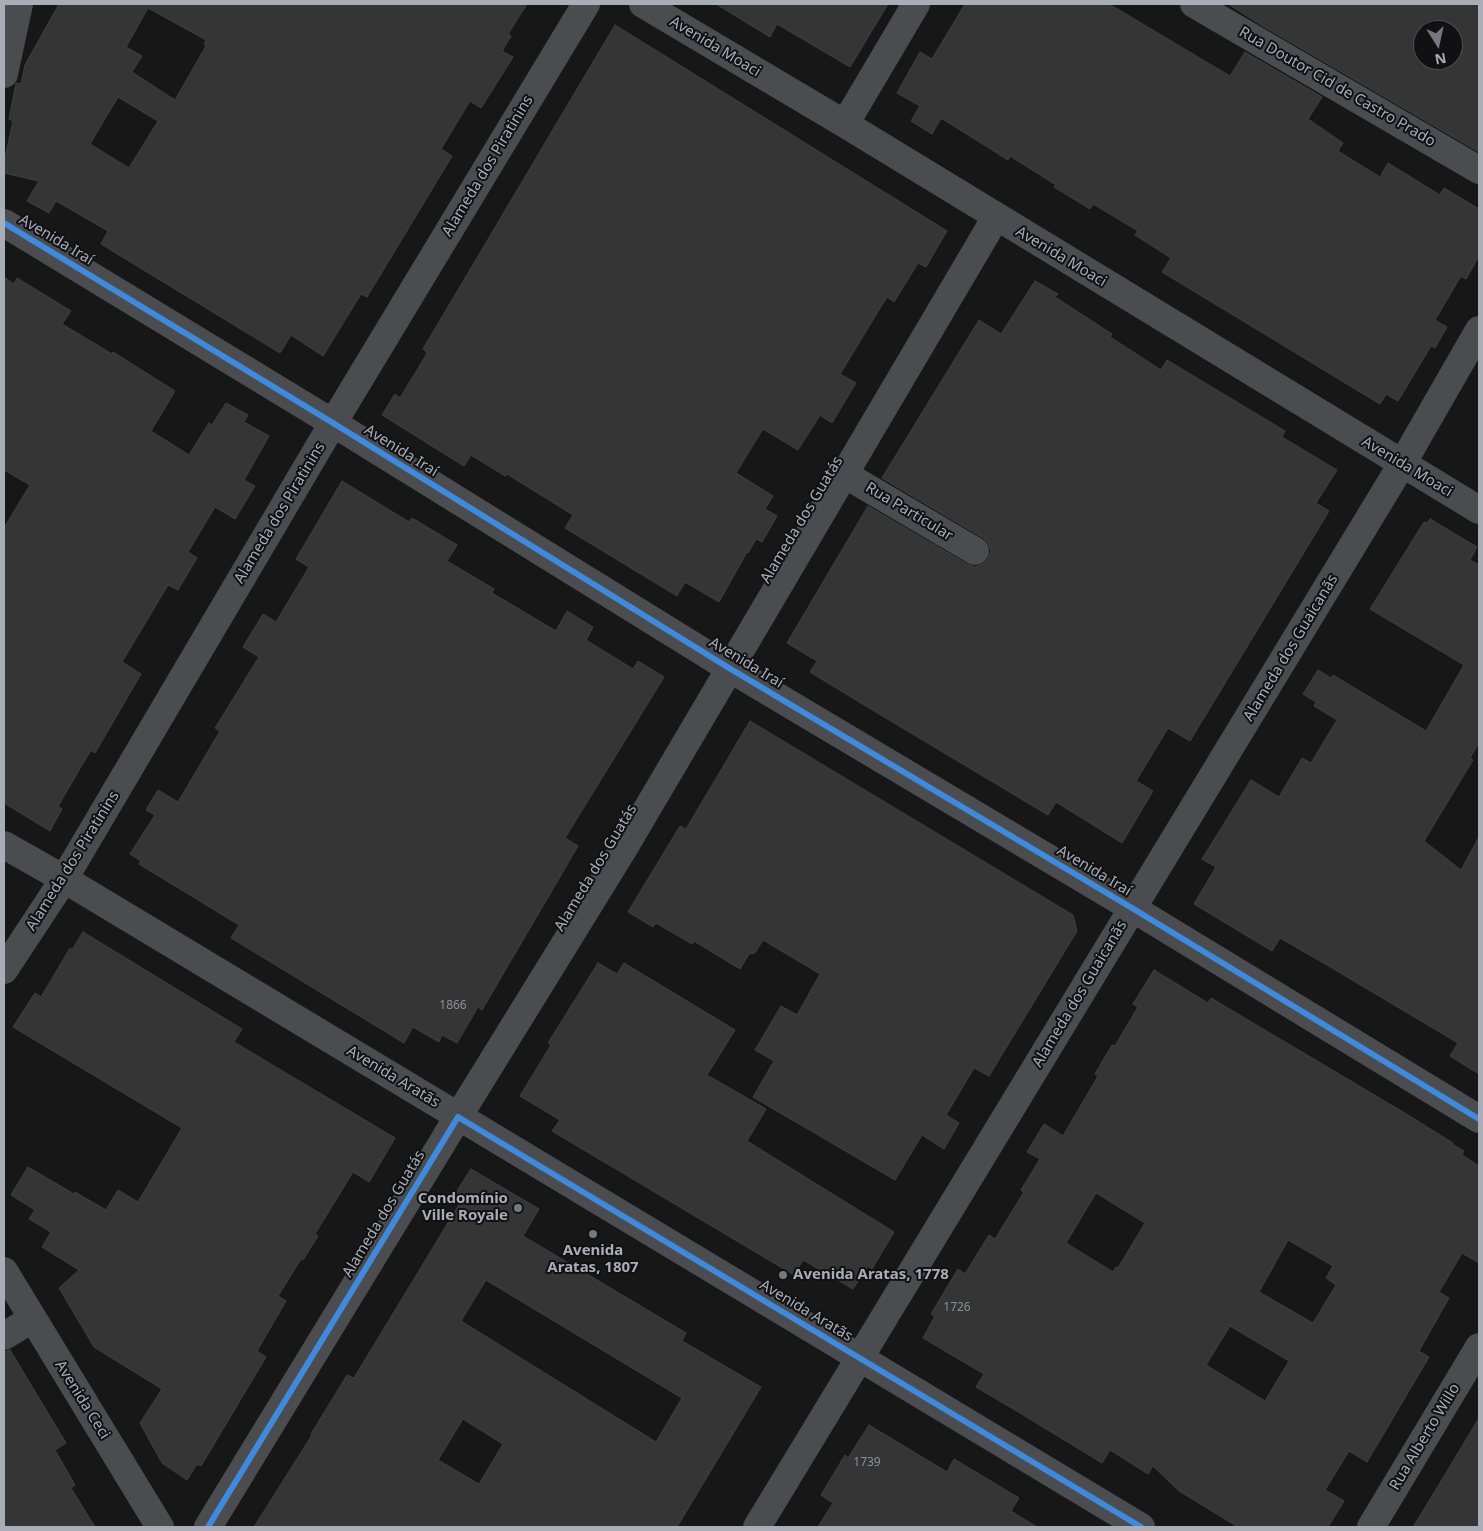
<!DOCTYPE html>
<meta charset="utf-8">
<style>
body{margin:0}
#map{position:relative;width:1483px;height:1531px;overflow:hidden;background:#171717;font-family:"Noto Sans",sans-serif}
canvas{display:block}
.frame{position:absolute;inset:0;border:5px solid #a8adb8;pointer-events:none}
.north{position:absolute;left:1413px;top:20px;width:50px;height:50px;box-sizing:border-box;background:#111113;border:1px solid #4d4f55;border-radius:50%;rotate:170deg;font-size:14px;font-weight:700;line-height:20px;text-align:center;color:#a8adb8}
.north::after{content:'';display:block;margin:auto;width:18px;height:22px;background:#757880;clip-path:polygon(50% 0,100% 100%,50% 72%,0 100%)}
</style>
<div id="map">
<canvas width="1483" height="1531"></canvas>
<div class="frame"></div>
<div class="north">N</div>
</div>
<script>
const ctx = document.querySelector('canvas').getContext('2d');
ctx.lineJoin = 'round';
function fillPath(path, color) {
  ctx.fillStyle = color;
  ctx.fill(path, 'evenodd');
}
function toPath(rows) {
  const path = new Path2D();
  for (const r of rows) {
    path.moveTo(r[0], r[1]);
    for (let i = 2; i < r.length; i += 2) path.lineTo(r[i], r[i + 1]);
  }
  return path;
}
function trace(path, color, width, dash) {
  ctx.strokeStyle = color;
  ctx.lineWidth = width;
  ctx.lineCap = dash ? 'butt' : 'round';
  ctx.setLineDash(dash || []);
  ctx.stroke(path);
}
function write(font, color, halo, rows, align = 'center') {
  ctx.font = font + ' "Noto Sans",sans-serif';
  ctx.lineWidth = 4;
  ctx.setLineDash([]);
  ctx.textBaseline = 'middle';
  ctx.strokeStyle = halo;
  ctx.fillStyle = color;
  for (const [text, x, y, turn = 0] of rows) {
    ctx.save();
    ctx.translate(x, y);
    ctx.rotate((+turn || 0) * Math.PI / 180);
    ctx.textAlign = isNaN(turn) ? turn : align;
    if (halo) ctx.strokeText(text, 0, 0);
    ctx.fillText(text, 0, 0);
    ctx.restore();
  }
}
const building = toPath([
 [59,4,527,4,508,34,511,36,502,51,513,57,481,108,470,101,441,149,452,156,367,297,361,294,323,356,291,335,280,353,101,244,108,231,56,201,49,213,27,201,39,181,4,173,4,163,13,121,9,119,16,83,21,84,25,65,59,4],
 [148,8,206,40,204,44,206,46,175,100,132,72,142,56,126,47,148,8],
 [118,97,158,121,129,168,90,144,118,97],
 [716,4,888,4,850,67,777,24,770,37,716,4],
 [965,4,1109,4,1230,76,1245,52,1322,97,1308,119,1343,143,1338,151,1380,177,1388,163,1440,195,1444,188,1479,209,1479,256,1466,279,1461,276,1435,320,1447,327,1435,348,1431,346,1398,401,1386,394,1380,404,1162,272,1171,258,1135,235,1138,231,1093,204,1090,209,1054,187,1056,185,1010,156,1008,160,941,118,932,134,911,121,920,106,897,93,920,52,932,59,965,4],
 [1228,4,1479,4,1479,152,1261,25,1228,4],
 [1423,30,1453,30,1453,60,1423,60,1423,30],
 [615,25,947,231,926,267,918,263,894,302,887,297,840,374,856,383,832,423,820,415,798,450,763,429,736,473,773,496,765,509,777,516,762,542,756,539,748,553,747,552,719,602,685,582,677,596,565,528,573,515,507,474,505,476,471,455,464,466,382,415,395,394,400,398,426,355,427,352,423,349,615,25],
 [4,277,14,284,17,278,71,311,62,324,112,354,113,352,175,391,151,431,189,455,209,423,212,425,226,403,248,415,244,422,269,436,244,480,255,486,235,519,215,507,188,552,197,558,178,590,168,585,122,662,141,674,95,753,91,750,58,806,62,809,50,831,4,803,4,528,30,485,4,470,4,277],
 [1035,281,1058,294,1055,297,1112,334,1110,337,1161,370,1167,360,1285,431,1282,437,1337,470,1316,503,1329,511,1190,741,1168,728,1136,781,1153,791,1122,843,1056,802,1048,815,869,708,810,672,817,661,787,643,868,506,967,564,975,567,983,564,988,559,991,551,988,543,983,538,882,478,979,320,1001,334,1035,281],
 [342,481,409,522,412,518,457,545,447,561,494,589,492,593,556,631,567,611,593,627,586,640,633,669,638,661,664,677,565,838,578,846,482,1010,478,1007,457,1043,442,1035,439,1042,413,1027,404,1043,231,938,239,925,139,864,141,861,130,854,155,815,146,810,158,790,178,802,220,731,215,728,259,657,243,647,263,614,276,622,309,567,296,559,342,481],
 [1430,519,1477,547,1470,560,1479,565,1479,743,1470,758,1473,760,1424,841,1461,870,1479,837,1479,1074,1450,1056,1458,1043,1332,968,1280,938,1272,951,1194,904,1216,867,1202,859,1251,780,1279,797,1302,758,1311,763,1337,720,1314,706,1316,702,1303,694,1318,670,1331,678,1333,675,1426,731,1464,665,1370,609,1424,522,1427,523,1430,519],
 [750,721,1073,915,1077,931,989,1076,974,1068,946,1115,959,1123,944,1149,922,1135,895,1180,753,1097,774,1061,755,1050,781,1006,797,1015,820,974,763,940,755,953,749,954,740,969,694,941,692,944,656,923,653,927,628,912,680,826,686,829,750,721],
 [83,932,242,1029,234,1042,395,1138,369,1182,353,1172,315,1234,318,1236,303,1260,301,1259,278,1296,286,1301,257,1351,266,1357,201,1466,197,1464,187,1480,162,1463,140,1423,162,1389,94,1347,59,1288,79,1270,42,1247,51,1232,29,1219,35,1210,11,1195,28,1167,74,1194,75,1192,106,1210,118,1190,138,1202,182,1128,13,1027,35,993,41,997,70,948,72,950,83,932],
 [598,963,617,974,624,963,735,1030,707,1075,766,1109,747,1141,894,1232,872,1269,868,1266,853,1289,803,1260,794,1275,552,1131,560,1120,520,1096,551,1045,548,1043,598,963],
 [1154,970,1208,1003,1211,998,1403,1112,1453,1143,1452,1144,1464,1151,1462,1155,1479,1166,1479,1263,1462,1253,1439,1292,1449,1298,1419,1351,1429,1357,1367,1462,1349,1451,1325,1490,1344,1501,1328,1527,1238,1527,1179,1491,1153,1466,1148,1474,1110,1450,1102,1463,1020,1413,976,1387,984,1374,923,1338,935,1316,931,1314,958,1269,965,1274,989,1235,995,1239,1024,1192,1021,1190,1040,1159,1027,1152,1044,1124,1063,1136,1098,1076,1095,1074,1112,1045,1115,1046,1138,1007,1133,1004,1154,970],
 [1096,1193,1145,1223,1118,1268,1116,1267,1113,1272,1066,1243,1096,1193],
 [1288,1240,1333,1266,1326,1278,1336,1285,1313,1323,1259,1292,1288,1240],
 [1230,1326,1289,1361,1265,1401,1206,1365,1230,1326],
 [471,1169,539,1209,523,1236,686,1333,682,1341,761,1387,677,1527,254,1527,312,1435,311,1434,347,1375,354,1378,463,1198,455,1194,471,1169],
 [486,1280,682,1398,656,1442,461,1321,486,1280],
 [463,1419,503,1444,479,1484,438,1460,463,1419],
 [10,1350,66,1443,55,1450,75,1485,71,1488,95,1527,4,1527,4,1352,10,1350],
 [1479,1418,1479,1527,1413,1527,1440,1483,1479,1418],
 [869,1425,947,1472,954,1459,1019,1498,1011,1511,1037,1527,818,1527,833,1503,821,1495,845,1455,848,1458,869,1425]
]);
fillPath(building, '#353536');
trace(building, '#3f4043', 1);
trace(toPath([
 [586,4,333,423,64,879,1141,1527],
 [643,4,845,124,1479,510],
 [1194,4,1479,170],
 [4,74,19,4],
 [845,124,916,4],
 [4,223,333,423,729,668,1132,908,1479,1119],
 [844,474,975,551],
 [4,1336,32,1319],
 [208,1527,458,1117,624,848,996,217],
 [757,1527,1402,464,1479,330],
 [1371,1527,1479,1347]
]), '#4b4c50', 28);
trace(toPath([
 [4,845,64,879,4,970],
 [4,1271,160,1527]
]), '#4b4c50', 28);
trace(toPath([
 [4,223,333,423,729,668,1132,908,1479,1119],
 [208,1527,458,1117,1141,1527]
]), '#408adc', 6);
for (const [x, y, r, color] of [
 [518,1208,5,"#757880"],
 [593,1234,5,"#757880"],
 [783,1275,5,"#757880"]
]) {
  const dot = new Path2D();
  dot.arc(x, y, r, 0, 2 * Math.PI);
  ctx.fillStyle = color;
  ctx.fill(dot);
  trace(dot, '#111113', 2);
}
write('12px', '#8b8f98', null, [
 ["1866",453,1006],
 ["1726",957,1308],
 ["1739",867,1463]
]);
write('15px', '#a8adb8', '#111113', [
 ["Avenida Moaci",715,47,31],
 ["Rua Doutor Cid de Castro Prado",1337,87,30],
 ["Alameda dos Piratinins",488,166,-59],
 ["Avenida Iraí",56,240,31],
 ["Avenida Moaci",1061,257,31],
 ["Avenida Iraí",401,451,32],
 ["Avenida Moaci",1407,467,31],
 ["Rua Particular",909,512,31],
 ["Alameda dos Piratinins",280,513,-59],
 ["Alameda dos Guatás",802,520,-59],
 ["Alameda dos Guaicanãs",1291,648,-59],
 ["Avenida Iraí",746,663,31],
 ["Alameda dos Piratinins",73,861,-58],
 ["Alameda dos Guatás",596,868,-59],
 ["Avenida Iraí",1094,871,31],
 ["Alameda dos Guaicanãs",1080,994,-59],
 ["Avenida Aratãs",393,1077,31],
 ["Alameda dos Guatás",384,1214,-59],
 ["Avenida Aratãs",806,1311,31],
 ["Avenida Ceci",82,1400,58],
 ["Rua Alberto Willo",1425,1437,-59]
]);
write('bold 15px', '#a8adb8', '#111113', [
 ["Condomínio",508,1199],
 ["Ville Royale",508,1216],
 ["Avenida",593,1251,"center"],
 ["Aratas, 1807",593,1268,"center"],
 ["Avenida Aratas, 1778",793,1275,"left"]
], 'right');
</script>
